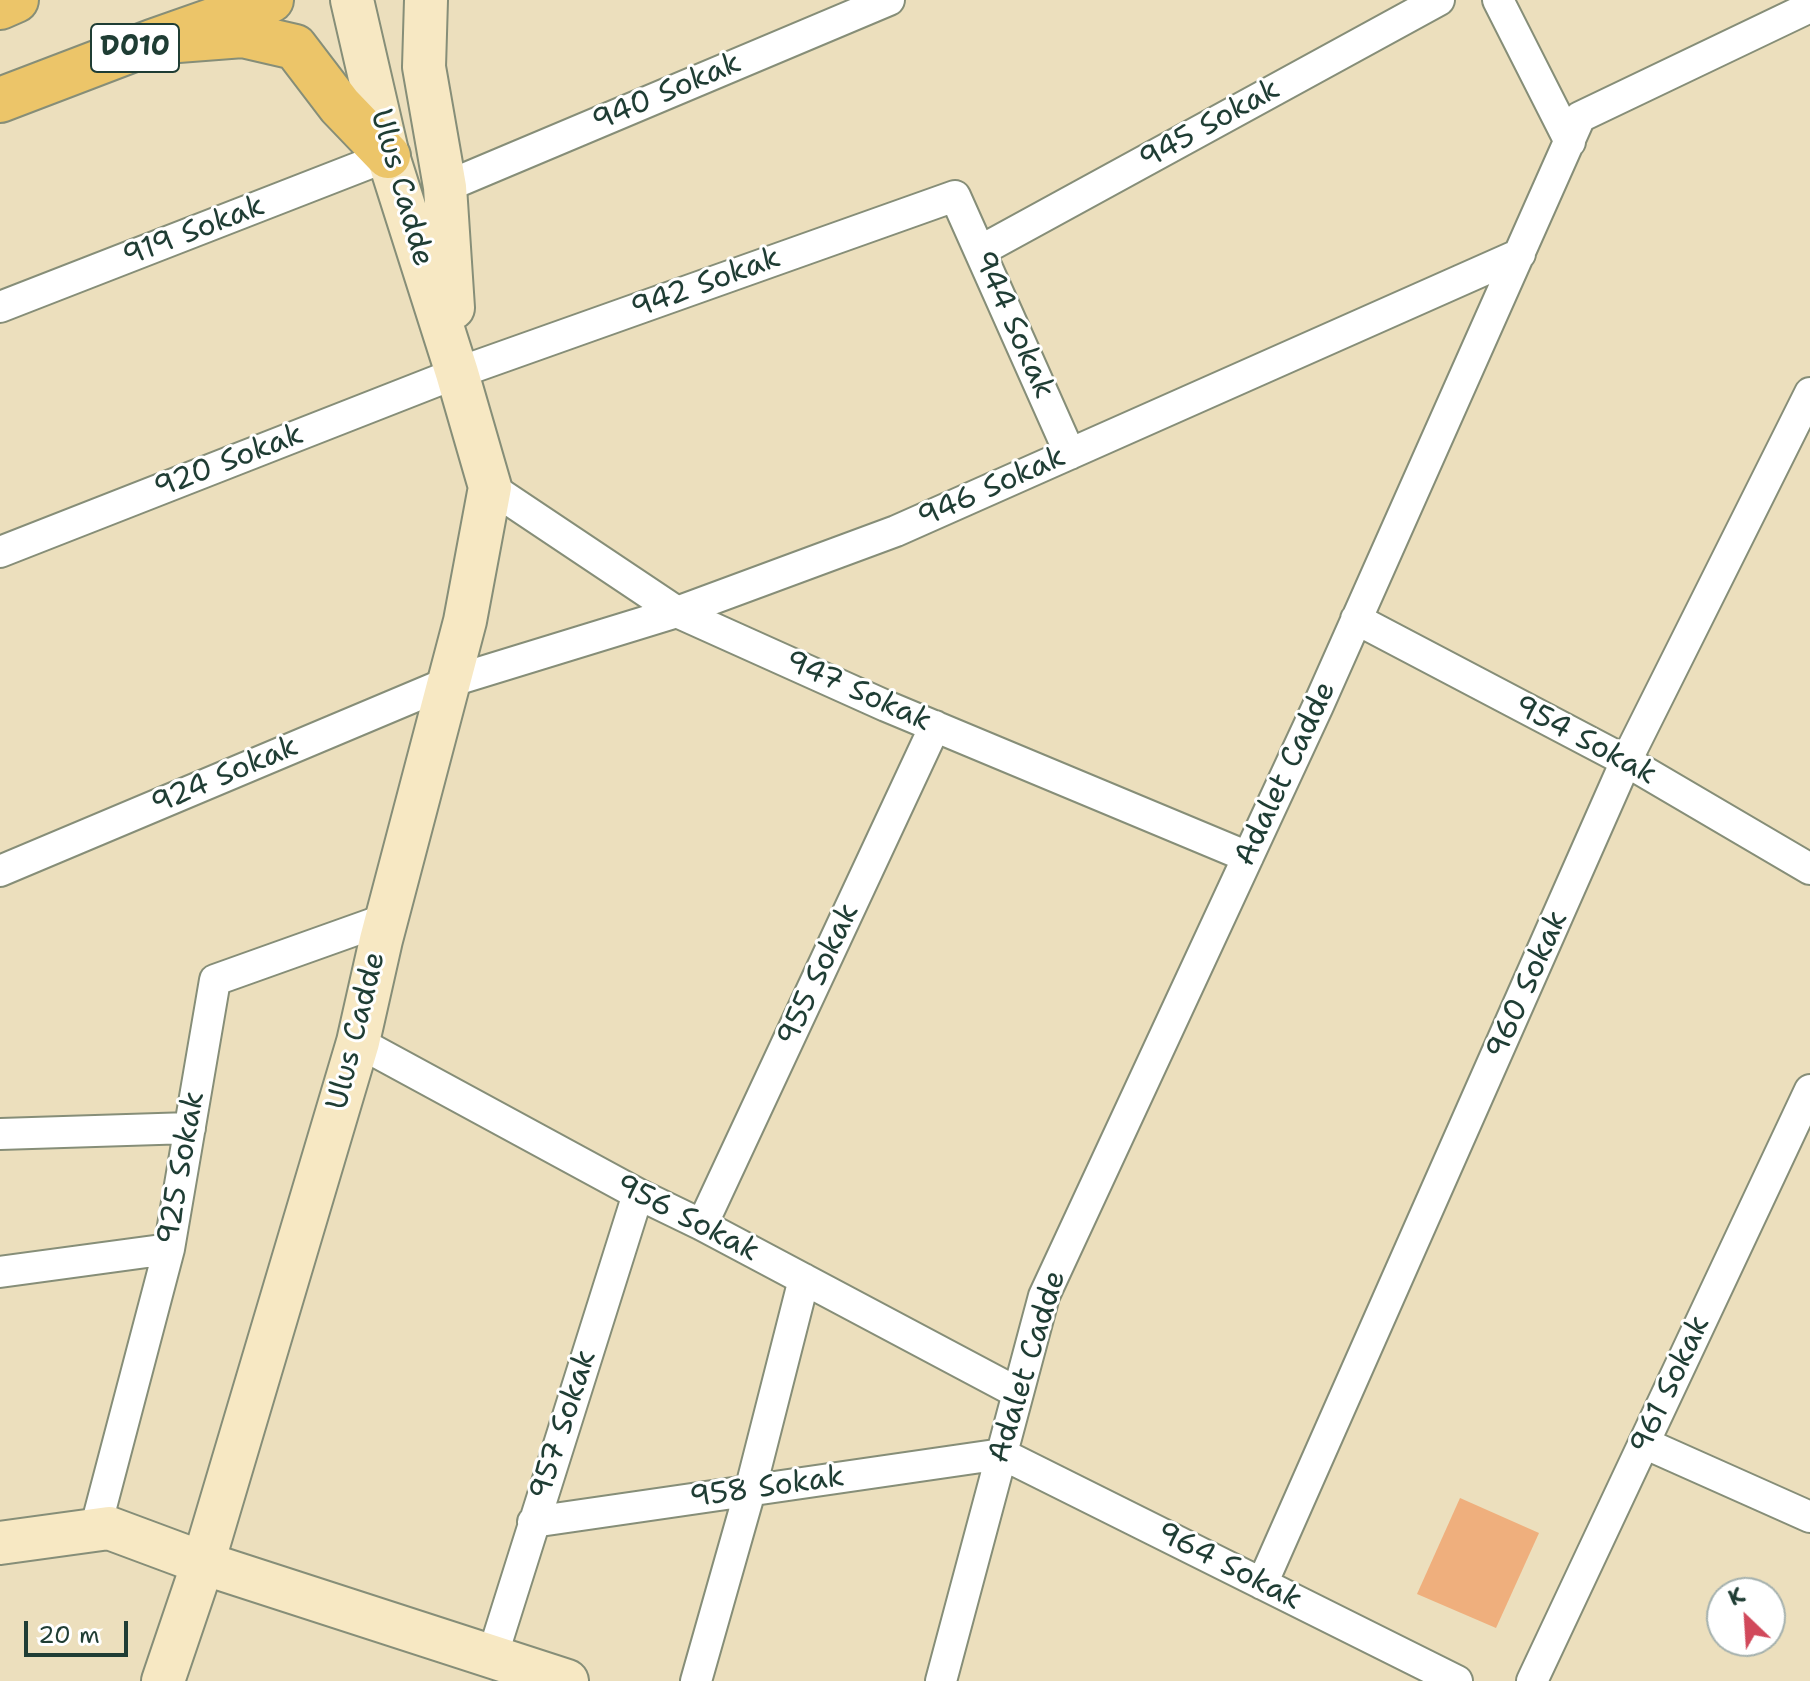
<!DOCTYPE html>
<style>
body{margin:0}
#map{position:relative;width:1810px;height:1681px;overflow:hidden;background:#ecdfbd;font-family:"Shantell Sans",sans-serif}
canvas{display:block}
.north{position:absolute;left:1706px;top:1577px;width:80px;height:80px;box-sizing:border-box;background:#fff;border:2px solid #a5b1ae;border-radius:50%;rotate:335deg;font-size:22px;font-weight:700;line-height:32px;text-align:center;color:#1f3d34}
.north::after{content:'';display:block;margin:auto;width:28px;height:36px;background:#d1495b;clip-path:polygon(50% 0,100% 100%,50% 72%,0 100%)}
.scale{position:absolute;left:24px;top:1621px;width:104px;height:36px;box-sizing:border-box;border:4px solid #1f3d34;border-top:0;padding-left:10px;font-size:24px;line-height:28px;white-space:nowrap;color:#1f3d34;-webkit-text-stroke:6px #fff;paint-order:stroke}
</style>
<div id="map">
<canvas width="1810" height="1681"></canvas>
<div class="north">K</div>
<div class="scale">20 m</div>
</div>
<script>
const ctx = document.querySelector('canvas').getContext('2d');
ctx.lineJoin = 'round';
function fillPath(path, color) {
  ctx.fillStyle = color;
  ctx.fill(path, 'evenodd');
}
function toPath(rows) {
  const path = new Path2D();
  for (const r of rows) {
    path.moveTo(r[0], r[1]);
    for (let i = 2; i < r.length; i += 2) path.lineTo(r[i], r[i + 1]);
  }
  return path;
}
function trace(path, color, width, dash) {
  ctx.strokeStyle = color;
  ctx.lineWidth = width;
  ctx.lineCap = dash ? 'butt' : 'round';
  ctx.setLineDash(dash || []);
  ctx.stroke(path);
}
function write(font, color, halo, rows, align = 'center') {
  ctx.font = font + ' "Shantell Sans",sans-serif';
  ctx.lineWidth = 6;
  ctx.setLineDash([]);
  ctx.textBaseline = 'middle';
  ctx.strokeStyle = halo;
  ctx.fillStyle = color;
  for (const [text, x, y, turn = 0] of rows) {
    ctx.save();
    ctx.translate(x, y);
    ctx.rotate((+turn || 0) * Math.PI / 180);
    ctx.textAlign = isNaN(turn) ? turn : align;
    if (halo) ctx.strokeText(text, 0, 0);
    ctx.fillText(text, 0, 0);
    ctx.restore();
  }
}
fillPath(toPath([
 [1460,1498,1539,1533,1496,1628,1417,1594]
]), '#efaf7d');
const street = toPath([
 [1498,0,1570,142],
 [445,187,889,0],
 [980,251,1439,0],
 [0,307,388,156],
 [490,487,677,612,886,706,1248,857],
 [0,552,457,373,955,196,1070,454],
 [1356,619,1626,761,1810,869],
 [0,871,449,682,677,612,896,531,1520,254],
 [358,1042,638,1194,702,1225,1018,1393],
 [0,1134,190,1128],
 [702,1225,935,726],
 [0,1272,169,1249],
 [1644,1443,1810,1517],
 [533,1522,1002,1454,1457,1681],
 [95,1530,169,1249,215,980,386,919],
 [1262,1584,1626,761,1810,393],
 [492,1657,638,1194],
 [696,1681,750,1491,804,1279],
 [941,1681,1044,1296,1318,706,1580,117,1810,7],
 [1532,1681,1810,1090]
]);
const secondary = toPath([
 [426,0,424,67,445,187,453,308],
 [0,1543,109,1528,203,1563,567,1681],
 [163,1681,203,1563,358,1042,381,940,465,621,490,487,457,373,388,156,352,0]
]);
const highway = toPath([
 [0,7,16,0],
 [152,42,243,35,295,47,340,106,388,156],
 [0,100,152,42,271,0]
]);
trace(street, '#868e78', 34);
trace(secondary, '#868e78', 46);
trace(highway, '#868e78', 48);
trace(street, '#fff', 30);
trace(secondary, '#f7e8c3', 42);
trace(highway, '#ecc569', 44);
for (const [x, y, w] of [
 [135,48,88]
]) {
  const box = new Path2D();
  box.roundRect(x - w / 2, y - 24, w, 48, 6);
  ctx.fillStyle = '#fff';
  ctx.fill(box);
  trace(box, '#1f3d34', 2);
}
write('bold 28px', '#1f3d34', null, [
 ["D010",135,48]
]);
write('30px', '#1f3d34', '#fff', [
 ["940 Sokak",667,93,-23],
 ["945 Sokak",1210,125,-29],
 ["Ulus Cadde",401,188,74],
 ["919 Sokak",194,232,-21],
 ["942 Sokak",706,284,-20],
 ["944 Sokak",1013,325,66],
 ["920 Sokak",229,462,-21],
 ["946 Sokak",992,488,-24],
 ["947 Sokak",858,692,24],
 ["954 Sokak",1585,741,28],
 ["Adalet Cadde",1286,774,-65],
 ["924 Sokak",225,776,-23],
 ["955 Sokak",819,975,-65],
 ["960 Sokak",1528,985,-66],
 ["Ulus Cadde",357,1031,-76],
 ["925 Sokak",182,1168,-80],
 ["956 Sokak",687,1219,27],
 ["Adalet Cadde",1028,1367,-73],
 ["961 Sokak",1671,1385,-65],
 ["957 Sokak",564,1425,-72],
 ["958 Sokak",767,1488,-8],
 ["964 Sokak",1229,1567,27]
]);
</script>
